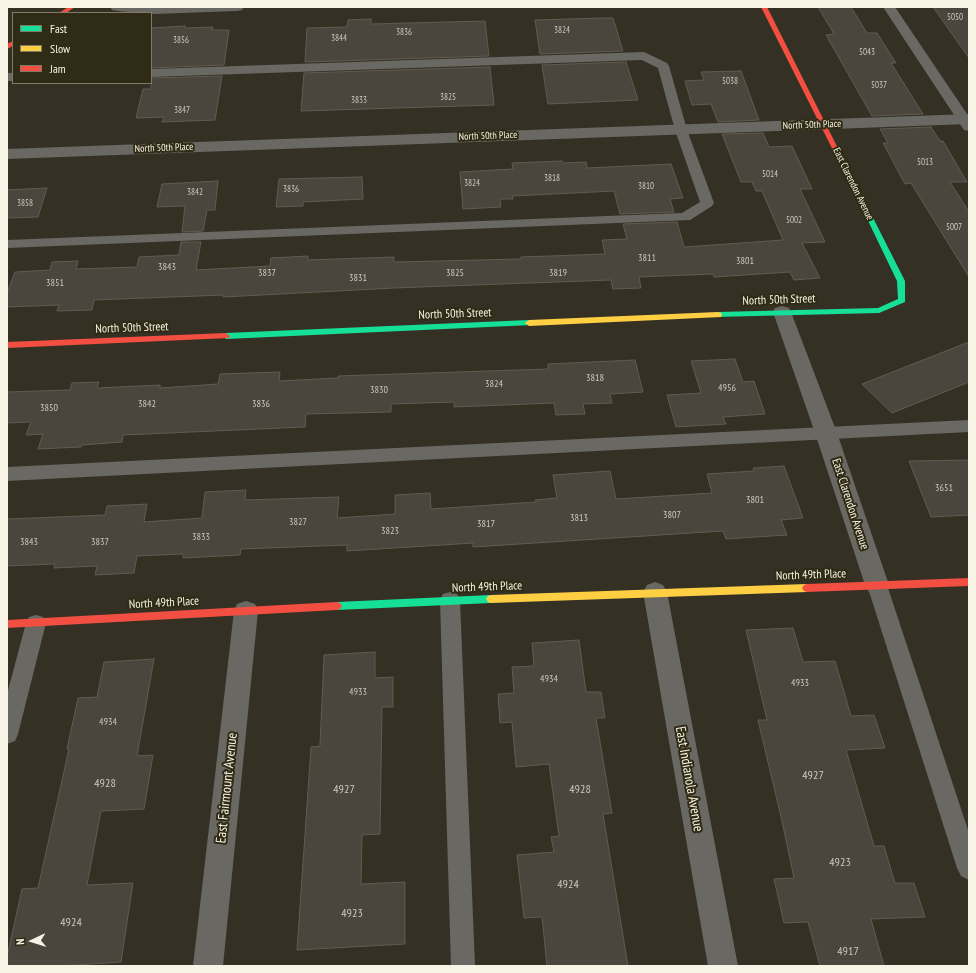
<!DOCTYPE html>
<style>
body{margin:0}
#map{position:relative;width:976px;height:973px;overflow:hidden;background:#343124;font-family:"PT Sans Narrow",sans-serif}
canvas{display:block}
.frame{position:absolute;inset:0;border:8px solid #f7f4e6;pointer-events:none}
.legend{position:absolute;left:12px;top:12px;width:140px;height:72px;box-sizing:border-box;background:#302b14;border:1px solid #807b68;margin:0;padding:5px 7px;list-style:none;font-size:12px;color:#f7f4e6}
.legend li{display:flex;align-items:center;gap:8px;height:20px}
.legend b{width:20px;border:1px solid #807b68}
.north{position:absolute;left:12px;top:921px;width:40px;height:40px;-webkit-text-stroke:3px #302b14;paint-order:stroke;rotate:266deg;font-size:11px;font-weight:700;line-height:16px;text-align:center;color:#f7f4e6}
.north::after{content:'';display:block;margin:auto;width:14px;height:18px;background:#f7f4e6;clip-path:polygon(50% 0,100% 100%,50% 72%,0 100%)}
</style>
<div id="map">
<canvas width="976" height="973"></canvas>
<div class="frame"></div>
<ul class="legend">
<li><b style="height:5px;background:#16e098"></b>Fast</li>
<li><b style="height:5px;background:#ffcf43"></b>Slow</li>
<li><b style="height:5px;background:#f24e42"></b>Jam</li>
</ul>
<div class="north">N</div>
</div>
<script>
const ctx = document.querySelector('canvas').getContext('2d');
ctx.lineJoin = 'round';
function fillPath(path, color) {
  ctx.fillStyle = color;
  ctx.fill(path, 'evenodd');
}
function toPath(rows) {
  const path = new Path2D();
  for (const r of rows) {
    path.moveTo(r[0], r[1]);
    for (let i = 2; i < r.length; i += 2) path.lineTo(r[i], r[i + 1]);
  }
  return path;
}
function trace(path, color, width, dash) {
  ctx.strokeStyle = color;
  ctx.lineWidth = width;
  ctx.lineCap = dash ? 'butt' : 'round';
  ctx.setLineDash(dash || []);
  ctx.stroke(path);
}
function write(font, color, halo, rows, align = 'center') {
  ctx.font = font + ' "PT Sans Narrow",sans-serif';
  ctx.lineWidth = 4;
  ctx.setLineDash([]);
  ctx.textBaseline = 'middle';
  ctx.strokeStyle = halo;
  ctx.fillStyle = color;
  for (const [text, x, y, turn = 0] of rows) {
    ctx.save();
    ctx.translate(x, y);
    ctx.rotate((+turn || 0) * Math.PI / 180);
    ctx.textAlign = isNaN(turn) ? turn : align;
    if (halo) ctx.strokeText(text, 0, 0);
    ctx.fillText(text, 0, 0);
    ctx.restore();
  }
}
const building = toPath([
 [818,7,851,7,867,33,877,33,896,63,891,63,923,114,872,116,826,35,834,34,818,7],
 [933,7,969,7,969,58,933,7],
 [603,18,613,18,623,51,540,54,535,20,603,18],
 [371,19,371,24,485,21,489,56,305,62,307,28,347,27,348,20,371,19],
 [185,26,185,28,213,27,212,30,229,30,224,65,151,68,151,28,185,26],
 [626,62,638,100,548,104,542,65,626,62],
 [490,67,494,105,301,111,304,73,490,67],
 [741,71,759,120,718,122,711,104,692,105,685,81,704,80,701,72,741,71],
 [222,76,215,120,162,122,164,117,136,118,143,89,151,89,151,78,222,76],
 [931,127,940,141,943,141,967,182,950,182,969,212,969,277,911,183,905,184,883,143,888,143,880,129,931,127],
 [763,133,769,147,792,146,812,189,800,189,825,242,802,243,820,278,794,280,790,272,714,277,713,274,639,277,641,288,613,289,611,280,394,288,223,297,223,295,94,300,92,310,57,311,59,305,7,307,7,293,15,272,50,270,52,262,78,261,76,269,137,267,139,257,179,255,181,242,201,242,196,270,270,266,271,258,308,256,308,260,394,257,394,262,521,259,521,257,605,254,602,240,627,239,623,224,677,222,684,247,783,240,762,191,756,191,752,182,741,182,722,134,763,133],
 [562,161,563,163,586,162,587,168,671,164,683,198,670,199,674,212,620,214,614,191,512,196,513,199,500,199,501,207,463,209,460,172,513,169,512,163,562,161],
 [362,177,363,199,303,202,303,206,276,207,279,179,362,177],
 [218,181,215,210,207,210,203,231,182,232,185,206,157,207,162,184,218,181],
 [47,188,38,217,7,218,7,190,47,188],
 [969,342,969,382,892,413,862,384,969,342],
 [735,359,743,382,754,381,765,414,723,417,726,424,676,427,667,395,701,393,691,361,735,359],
 [635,360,643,392,610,394,612,403,583,404,585,414,556,415,554,403,454,407,454,402,391,404,391,412,306,414,305,427,123,435,122,442,82,445,81,447,38,449,43,434,26,435,31,422,7,423,7,392,70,390,72,383,99,382,97,388,160,385,160,388,218,384,220,374,280,372,279,381,338,378,338,376,548,369,548,364,635,360],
 [969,460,969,515,931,517,909,461,969,460],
 [784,466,803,518,781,520,787,535,726,539,723,531,473,547,473,543,347,551,347,545,241,549,240,555,183,558,183,554,137,556,134,573,95,575,97,566,54,568,55,564,7,566,7,519,105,515,107,506,147,504,144,522,202,518,205,492,246,490,245,500,339,497,337,518,395,514,395,495,430,493,431,509,536,502,535,500,557,498,553,475,610,471,616,499,712,493,707,474,754,471,753,468,784,466],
 [793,628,803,662,835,661,851,716,874,715,885,748,846,750,874,846,884,846,895,883,914,883,925,917,871,919,884,966,820,966,808,922,784,923,774,879,794,878,782,821,758,720,767,720,746,630,793,628],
 [579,640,586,692,601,692,605,718,596,718,612,813,603,814,628,966,547,966,542,917,524,918,517,855,554,852,551,837,559,836,549,764,516,767,512,722,500,723,498,694,514,693,512,667,534,666,532,643,579,640],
 [375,652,375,678,393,677,393,707,382,707,380,834,362,835,361,884,405,882,405,944,297,950,311,747,320,746,324,655,375,652],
 [154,659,137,756,153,755,144,809,101,811,87,885,133,883,121,962,62,966,7,966,7,957,22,889,38,888,69,749,67,749,78,698,97,697,104,662,154,659]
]);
fillPath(building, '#4b463d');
trace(building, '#615b52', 1);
fillPath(toPath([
 [883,7,895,7,969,117,969,131,964,130,883,7],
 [644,52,667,63,669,66,687,130,714,203,712,206,690,220,7,248,7,240,682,213,700,202,675,130,658,68,642,60,151,77,151,69,644,52],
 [7,73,13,73,13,81,7,81,7,73],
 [969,420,969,432,7,481,7,467,969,420],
 [877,577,884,579,887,585,969,833,969,880,961,876,957,868,867,585,870,579,877,577],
 [450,592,457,594,460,600,475,966,451,966,440,600,443,594,450,592],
 [36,615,43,617,46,623,18,734,15,741,7,744,7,694,26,623,29,617,36,615]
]), '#6a6863');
fillPath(toPath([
 [110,7,244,7,242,10,237,11,154,14,117,11,112,10,110,7],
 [969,114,969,124,7,159,7,149,969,114],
 [782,306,789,308,791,312,837,433,889,585,885,592,877,595,869,592,865,585,815,433,773,312,775,308,782,306],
 [655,582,663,585,667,592,738,966,708,966,643,592,647,585,655,582],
 [246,601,255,604,258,611,223,966,193,966,234,611,237,604,246,601]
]), '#6a6863');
fillPath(toPath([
 [862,200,865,202,905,281,905,302,879,313,715,317,714,315,715,313,718,312,878,308,898,299,897,281,859,202,862,200],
 [529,320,533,323,532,325,226,339,222,336,226,333,529,320],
 [491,595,494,596,496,599,494,602,491,603,337,610,334,609,332,606,334,603,337,602,491,595]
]), '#16e098');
fillPath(toPath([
 [718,312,721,313,722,315,721,317,529,326,525,323,529,320,718,312],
 [807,584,810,585,812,588,810,591,807,592,491,603,488,602,486,599,488,596,491,595,807,584]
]), '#ffcf43');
fillPath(toPath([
 [68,7,75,7,66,13,59,13,68,7],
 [761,7,767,7,865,202,864,203,862,204,859,202,761,7],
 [13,41,13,46,7,49,7,44,13,41],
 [226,333,230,336,229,338,7,348,7,342,226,333],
 [969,578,969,586,807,592,804,591,802,588,804,585,807,584,969,578],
 [337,602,340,603,342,606,340,609,337,610,7,628,7,620,337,602]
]), '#f24e42');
write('9px', '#ccc8bc', null, [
 ["5050",955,17],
 ["3824",562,30],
 ["3836",404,32],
 ["3844",339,38],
 ["3856",181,40],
 ["5043",867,52],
 ["5038",730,81],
 ["5037",879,85],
 ["3825",448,97],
 ["3833",359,100],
 ["3847",182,110],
 ["5013",925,162],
 ["5014",770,174],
 ["3818",552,178],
 ["3824",472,183],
 ["3810",646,186],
 ["3836",291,189],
 ["3842",195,192],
 ["3858",25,203],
 ["5002",794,220],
 ["5007",954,227]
]);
write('10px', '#f7f4e6', '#302b14', [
 ["North 50th Place",812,125,-2],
 ["North 50th Place",488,136,-2],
 ["North 50th Place",164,148,-2],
 ["East Clarendon Avenue",853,184,64]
]);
write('10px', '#ccc8bc', null, [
 ["3811",647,258],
 ["3801",745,261],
 ["3843",167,267],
 ["3837",267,273],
 ["3825",455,273],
 ["3819",558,273],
 ["3831",358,278],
 ["3851",55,283],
 ["3818",595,378],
 ["3824",494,384],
 ["4956",727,388],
 ["3830",379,390],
 ["3842",147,404],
 ["3836",261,404],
 ["3850",49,408],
 ["3651",944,488],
 ["3801",755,500],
 ["3807",672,515],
 ["3813",579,518],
 ["3827",298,522],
 ["3817",486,524],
 ["3823",390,531],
 ["3833",201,537],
 ["3843",29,542],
 ["3837",100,542],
 ["4934",549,679],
 ["4933",800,683],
 ["4933",358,692],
 ["4934",108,722]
]);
write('12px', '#f7f4e6', '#302b14', [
 ["North 50th Street",779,300,-2],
 ["North 50th Street",455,314,-2],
 ["North 50th Street",132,328,-2],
 ["East Clarendon Avenue",850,504,72],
 ["North 49th Place",811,575,-2],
 ["North 49th Place",487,587,-2],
 ["North 49th Place",164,603,-3]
]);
write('12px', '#ccc8bc', null, [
 ["4927",813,776],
 ["4928",105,784],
 ["4927",344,790],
 ["4928",580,790],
 ["4923",840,863],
 ["4924",568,885],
 ["4923",352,914],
 ["4924",71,923],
 ["4917",848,952]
]);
write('14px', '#f7f4e6', '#302b14', [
 ["East Indianola Avenue",689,779,80],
 ["East Fairmount Avenue",227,788,-84]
]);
</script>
